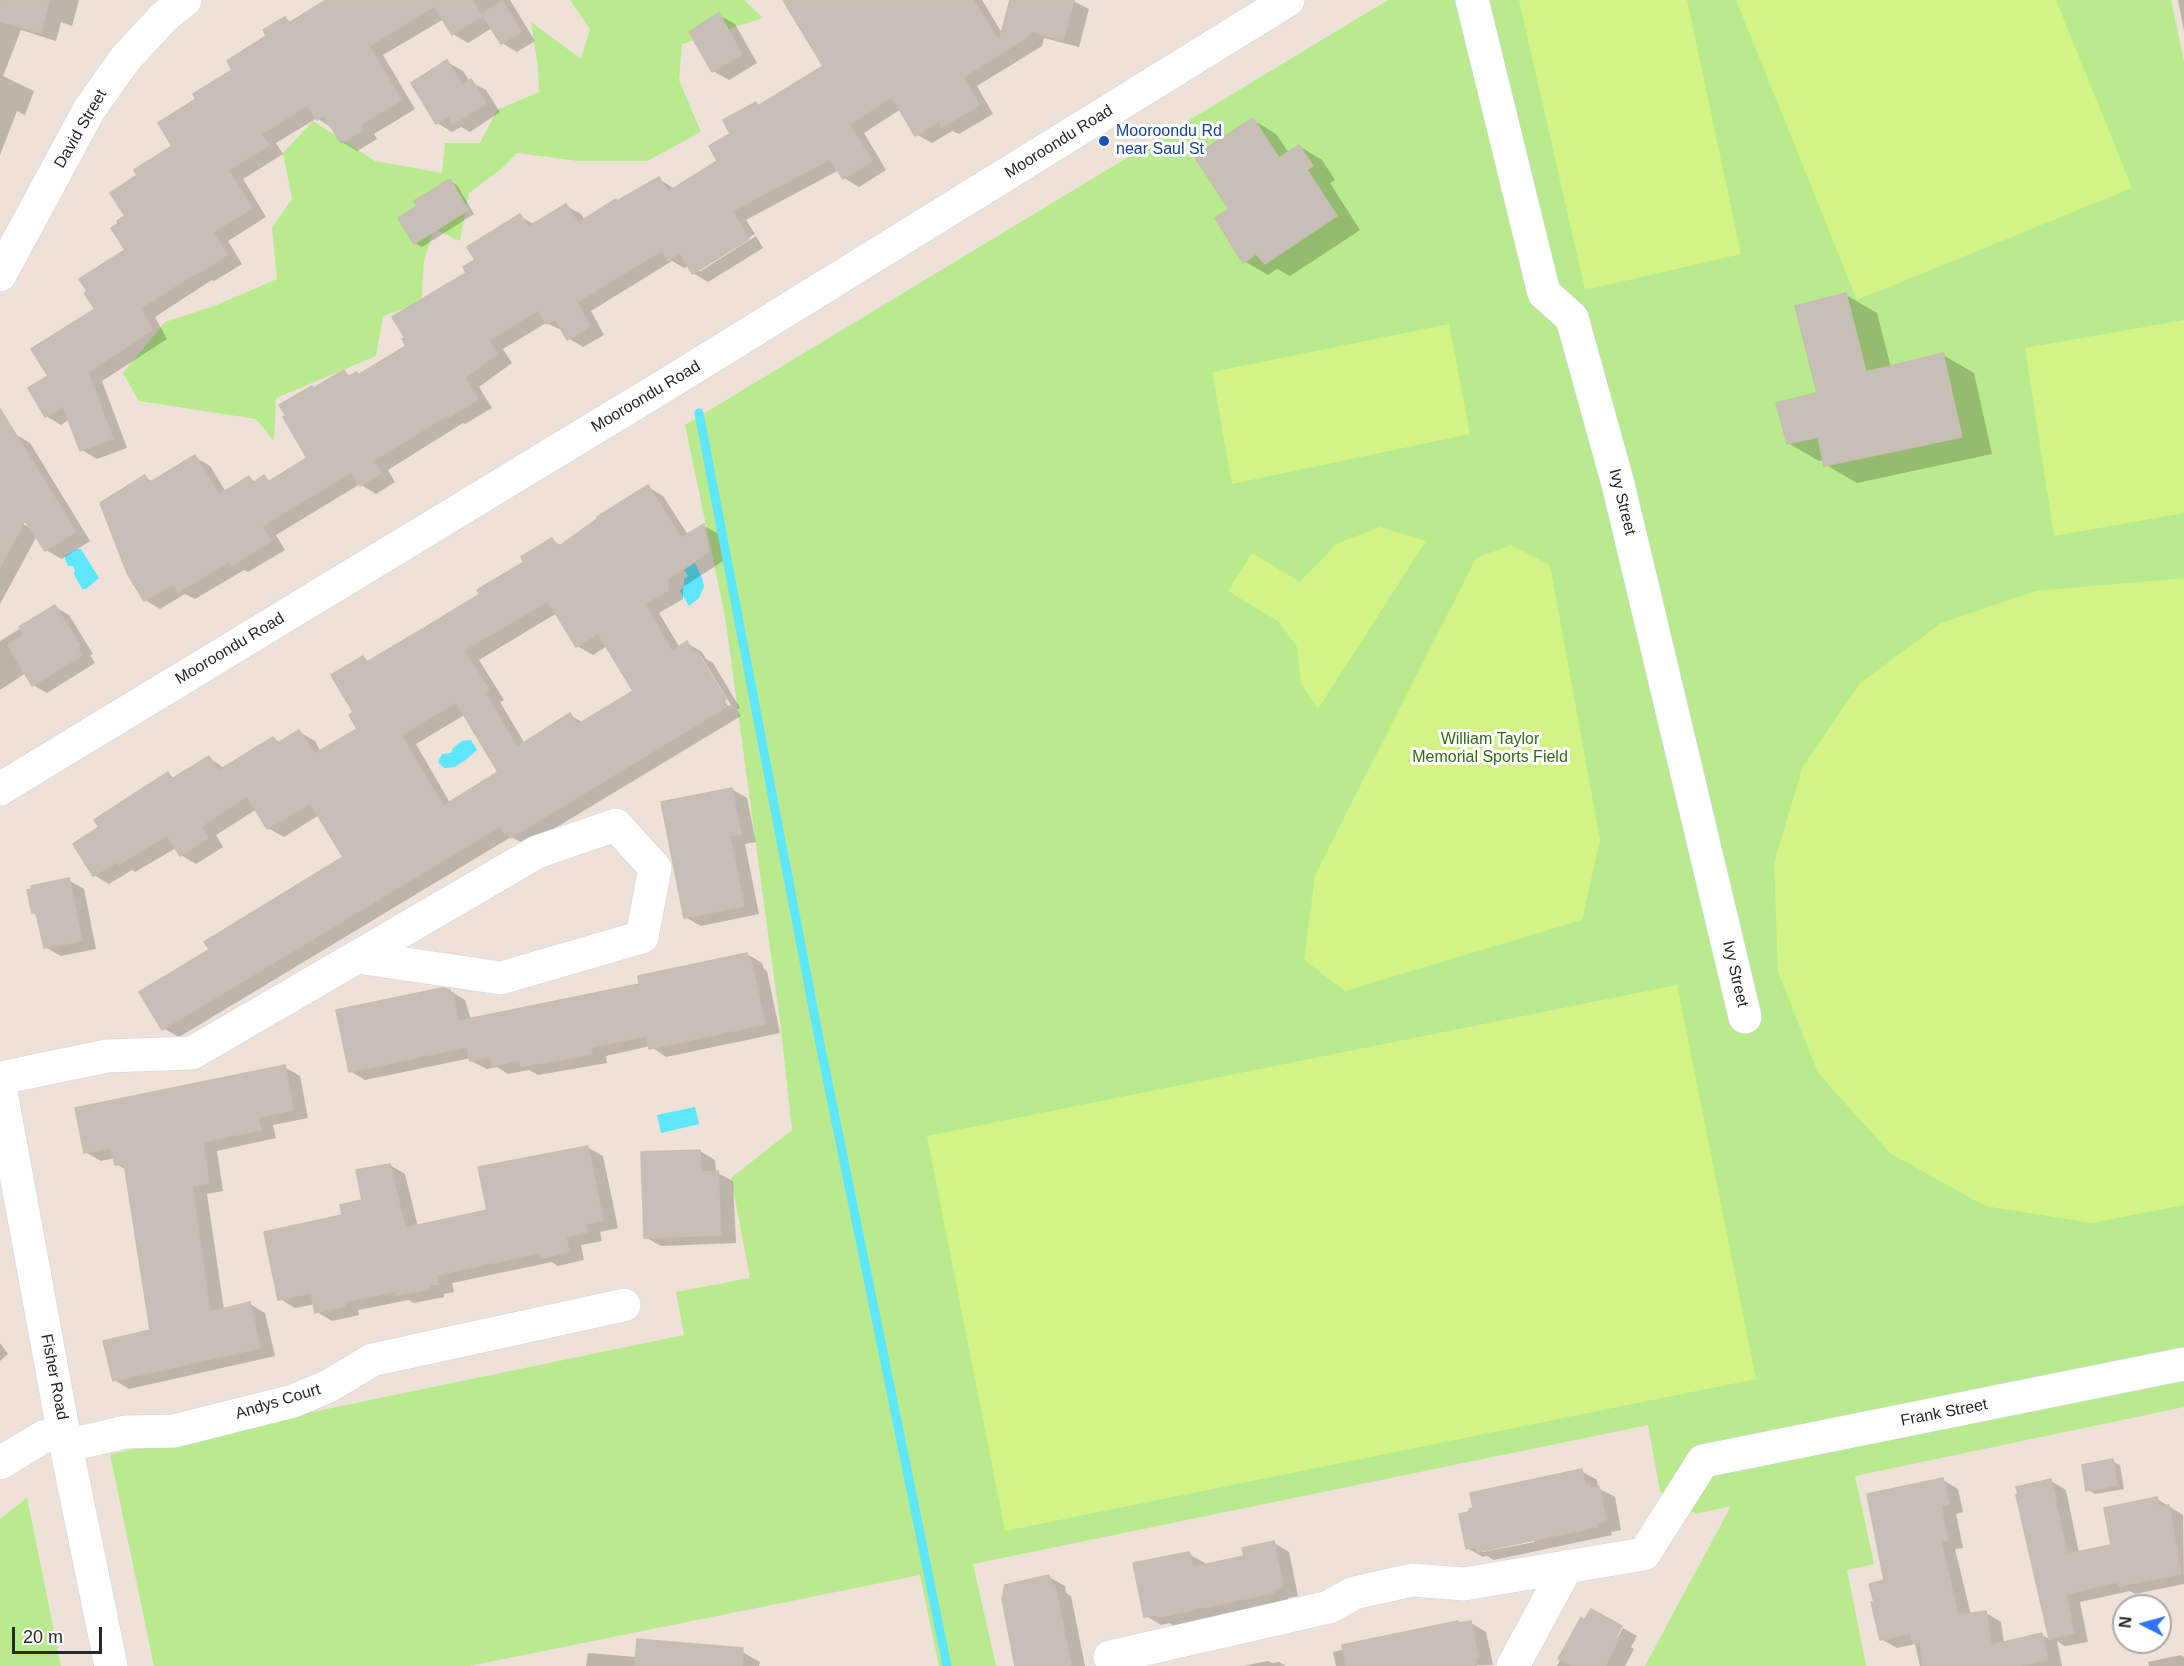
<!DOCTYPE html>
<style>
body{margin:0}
#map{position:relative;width:2184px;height:1666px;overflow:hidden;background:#ede1d8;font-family:Arial,sans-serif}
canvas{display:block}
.north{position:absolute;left:2112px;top:1594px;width:60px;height:60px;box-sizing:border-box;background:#fff;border:2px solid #a9a9a9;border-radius:50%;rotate:276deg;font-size:16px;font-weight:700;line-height:24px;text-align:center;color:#282828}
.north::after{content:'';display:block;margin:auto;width:21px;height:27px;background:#3273ff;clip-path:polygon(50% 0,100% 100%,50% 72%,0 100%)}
.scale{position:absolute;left:12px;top:1627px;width:90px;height:27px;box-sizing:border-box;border:3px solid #282828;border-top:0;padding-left:8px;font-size:18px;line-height:21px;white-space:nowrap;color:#282828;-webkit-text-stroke:4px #fff;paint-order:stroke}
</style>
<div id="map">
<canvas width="2184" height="1666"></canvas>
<div class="north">N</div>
<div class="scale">20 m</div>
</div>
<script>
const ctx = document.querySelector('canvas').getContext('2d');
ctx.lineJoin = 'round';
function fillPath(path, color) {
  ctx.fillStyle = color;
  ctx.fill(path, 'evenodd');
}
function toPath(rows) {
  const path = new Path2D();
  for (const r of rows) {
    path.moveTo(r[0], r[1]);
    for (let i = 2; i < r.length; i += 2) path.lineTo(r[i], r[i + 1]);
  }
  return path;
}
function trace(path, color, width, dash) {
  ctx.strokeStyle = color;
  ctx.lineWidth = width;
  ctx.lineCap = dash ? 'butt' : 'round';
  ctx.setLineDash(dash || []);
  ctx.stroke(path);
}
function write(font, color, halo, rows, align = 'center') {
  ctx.font = font + ' Arial,sans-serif';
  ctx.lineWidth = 6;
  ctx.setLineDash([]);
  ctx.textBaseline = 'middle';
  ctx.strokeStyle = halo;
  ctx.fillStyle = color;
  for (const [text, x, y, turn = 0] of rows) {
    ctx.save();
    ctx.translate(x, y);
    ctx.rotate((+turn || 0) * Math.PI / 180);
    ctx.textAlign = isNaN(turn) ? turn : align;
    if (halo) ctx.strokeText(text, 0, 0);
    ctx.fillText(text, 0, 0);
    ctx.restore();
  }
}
fillPath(toPath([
 [570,0,744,0,763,18,682,44,679,80,701,132,647,161,579,161,517,153,501,169,469,193,460,241,434,229,424,261,421,303,383,316,376,356,276,398,274,441,256,419,139,401,123,373,165,322,217,305,277,279,272,228,292,199,283,153,313,121,375,161,442,173,445,143,480,143,497,110,539,92,538,67,531,22,581,59,590,29],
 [1388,0,2171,0,2184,62,2184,1407,1855,1476,1874,1564,1847,1570,1866,1666,1645,1666,1731,1506,1696,1514,1660,1491,1648,1425,973,1564,996,1666,939,1666,920,1575,469,1666,154,1666,110,1454,684,1335,676,1292,750,1278,731,1178,792,1130,781,1029,725,616,685,425],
 [27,1498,61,1666,0,1666,0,1519]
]), '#b9ea8d');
fillPath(toPath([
 [1519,0,1687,0,1741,254,1585,290],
 [1736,0,2056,0,2132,188,1857,300],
 [2184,320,2184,513,2054,536,2025,348],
 [1449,324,1470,434,1232,484,1212,372],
 [1380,527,1426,541,1318,709,1301,683,1297,647,1279,622,1228,591,1252,553,1300,582,1336,544],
 [1511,545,1550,565,1600,840,1582,920,1345,991,1304,960,1315,875,1476,558],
 [2184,578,2184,1205,2092,1223,1985,1206,1891,1154,1818,1073,1778,972,1774,863,1803,766,1860,683,1941,623,2036,591],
 [1677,985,1756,1379,1005,1531,927,1136]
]), '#d3f387');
fillPath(toPath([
 [77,549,81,549,99,578,86,589,82,589,74,574,75,570,73,566,68,566,65,559,65,556],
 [695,563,702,578,704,586,699,598,689,606,680,591,684,586,684,579,688,576,684,570],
 [471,740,477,750,467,759,455,767,444,768,438,762,442,754,451,753,453,748,462,741],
 [695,1107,699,1124,661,1133,657,1115]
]), '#5de6fc');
fillPath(toPath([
 [0,0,79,0,72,26,61,22,56,41,21,30,3,76,34,91,25,115,17,111,0,155],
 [329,0,510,0,535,41,517,52,502,43,492,28,468,43,453,34,444,19,383,55,415,109,374,134,377,139,357,151,342,142,334,129,317,118,276,143,283,154,243,179,266,217,228,241,242,264,214,281,212,280,155,317,167,339,102,381,127,448,97,459,82,450,70,419,61,425,46,416,50,376,97,310,127,251,127,217,139,176,174,147,198,99,235,70,285,18,292,23],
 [790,0,982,0,1002,33,1011,0,1071,0,1089,9,1079,47,1044,38,1042,46,977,86,993,114,959,134,952,131,932,143,916,134,901,109,864,133,886,170,859,187,844,178,839,170,746,220,755,234,699,269,699,272,756,236,763,248,708,282,693,273,689,266,684,268,672,261,591,311,604,335,583,347,568,338,564,331,546,323,503,349,512,363,479,387,492,408,465,424,463,423,388,470,395,482,376,494,360,484,276,535,285,550,248,572,244,570,195,599,185,594,160,609,145,600,145,477,153,482,195,457,210,466,226,492,249,478,256,482,264,477,271,482,309,458,315,389,344,372,352,377,357,374,360,376,408,347,477,260,520,216,535,225,566,206,581,214,585,221,659,179,675,189,719,161,733,135,756,104,760,106,825,66],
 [2178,0,2184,0,2184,31],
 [719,15,735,24,757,63,729,80,713,71],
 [447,62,463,71,470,82,486,90,500,112,470,132,461,127,452,132,437,123],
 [1253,120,1276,134,1289,153,1299,146,1322,160,1335,180,1330,183,1360,230,1290,276,1277,269,1268,275,1244,261,1231,210],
 [450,181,457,185,474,214,422,247,415,243,419,206],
 [1846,295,1877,313,1891,368,1943,355,1974,373,1992,454,1857,483,1826,465,1825,460,1819,461,1788,443,1819,394],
 [15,434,30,443,90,541,62,559,46,550,37,536,0,604,0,512,34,530,0,477,0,443],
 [648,487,663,496,688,535,704,526,719,534,723,561,683,587,683,599,659,613,680,648,687,643,702,652,706,659,713,663,740,708,737,710,741,716,527,845,511,837,179,1037,163,1028,345,858,319,815,284,837,268,828,257,809,216,835,223,847,196,864,181,855,176,848,135,872,132,870,109,884,94,875,101,828,168,774,176,779,209,758,225,769,274,739,281,743,299,732,315,741,321,752,359,729,355,713,363,658,370,662,482,595,526,563,552,540,562,546],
 [557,613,577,646,593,655,607,646,635,691,583,723,570,715,525,744,500,702,504,700,479,660],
 [696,653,701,656,731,705,728,706],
 [466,714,500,773,450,803,416,744],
 [55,607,69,615,93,654,90,655,95,663,47,693,33,685,26,673,0,690,0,641],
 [731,789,747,798,756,842,745,844,759,914,701,926,685,917],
 [68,880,84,889,96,949,61,956,45,947,39,916,33,912],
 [747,954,762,963,764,969,767,971,780,1033,666,1057,650,1046,606,1056,607,1063,538,1075,529,1070,508,1074,497,1067,487,1069,471,1061,471,1058,365,1080,350,1071,450,991,465,1000,471,1020,641,985],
 [284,1067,300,1076,308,1118,273,1125,276,1138,217,1151,223,1191,207,1194,224,1310,250,1304,265,1313,275,1356,129,1389,114,1380,151,1332,127,1170,116,1164,115,1158,101,1161,85,1152],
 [587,1147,603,1156,618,1228,600,1232,602,1241,581,1245,584,1260,558,1266,552,1262,452,1283,454,1292,444,1294,444,1297,414,1303,409,1300,358,1310,359,1315,332,1321,317,1312,315,1304,295,1308,280,1299,343,1216,364,1201,390,1165,405,1174,418,1227,489,1211],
 [700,1151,715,1160,716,1172,733,1181,736,1243,661,1246,645,1237],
 [0,1343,8,1354,0,1361],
 [2112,1461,2120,1465,2124,1489,2095,1494,2088,1490],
 [1581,1471,1597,1480,1598,1488,1615,1497,1621,1530,1611,1532,1612,1535,1494,1560,1487,1556,1483,1557,1467,1548],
 [1534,1539,1535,1542,1482,1552,1480,1550],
 [1943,1480,1958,1489,1963,1512,1956,1514,1963,1548,1955,1549,1971,1615,1986,1613,2001,1622,2004,1644,2042,1635,2051,1640,2035,1570,2051,1481,2066,1490,2079,1553,2113,1546,2157,1499,2183,1515,2184,1584,2135,1594,2130,1591,2080,1602,2088,1642,2065,1646,2057,1641,2062,1666,1920,1666,1915,1644,1897,1648,1881,1639,1875,1603],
 [1274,1543,1289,1552,1298,1596,1288,1598,1288,1601,1174,1626,1170,1623,1161,1625,1146,1616,1189,1554,1205,1563,1205,1565,1245,1557],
 [1049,1577,1065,1586,1066,1593,1071,1596,1085,1666,1017,1666],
 [1581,1619,1614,1644,1623,1628,1637,1636,1631,1647,1634,1649,1625,1666,1557,1666],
 [1458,1622,1461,1624,1471,1623,1486,1632,1493,1665,1336,1666,1333,1652],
 [737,1649,760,1662,759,1666,586,1666,588,1653,637,1657],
 [2181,1655,2184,1657,2184,1666,2149,1666,2148,1662],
 [1268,1661,1272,1663,1279,1662,1286,1666,1243,1666]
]), '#0003');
trace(toPath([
 [699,413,818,1034,947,1666]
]), '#5de6fc', 9);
const building = toPath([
 [0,0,49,0,41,33,0,21,0,0],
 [326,0,472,0,482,16,452,35,434,6,369,46,401,100,360,125,363,130,341,143,324,116,317,120,308,105,261,134,269,145,228,170,252,208,213,232,227,255,198,273,197,272,141,308,152,330,88,372,113,439,80,451,63,406,45,417,28,388,48,376,31,349,95,309,84,293,87,291,79,279,125,250,111,228,118,224,117,221,125,216,110,193,137,175,134,170,172,146,158,123,196,99,193,94,232,70,227,61,266,36,263,30,285,17,289,23,326,0],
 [783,0,973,0,999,41,1010,0,1074,0,1063,40,1029,31,1027,37,963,77,979,105,942,127,939,121,915,136,892,97,849,124,872,161,843,179,830,159,732,211,749,239,692,274,680,253,668,261,662,250,577,302,590,326,567,340,555,319,546,324,538,310,489,340,497,354,465,378,478,399,449,417,447,415,373,461,381,473,360,486,351,472,262,526,271,541,232,565,230,561,178,592,174,584,144,601,127,573,100,503,145,475,149,483,195,455,219,495,249,476,253,483,264,475,268,482,307,458,283,417,286,416,279,405,312,386,314,388,344,370,348,377,357,372,358,375,406,346,402,339,405,338,392,317,466,273,463,267,475,260,467,247,520,214,528,227,566,204,578,223,616,199,617,201,659,177,668,192,717,161,709,146,730,134,723,120,756,102,758,106,823,66,783,0],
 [502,1,521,32,501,44,482,14,502,1],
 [719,13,742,54,712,72,689,32,719,13],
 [447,60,462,85,471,79,486,103,453,124,449,116,436,124,411,83,447,60],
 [1253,118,1279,158,1299,145,1313,166,1307,170,1337,216,1265,264,1256,254,1243,263,1215,218,1229,209,1194,156,1253,118],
 [450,179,468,210,414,244,398,218,417,206,414,201,450,179],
 [1846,293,1866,372,1943,353,1962,437,1824,466,1818,437,1787,444,1776,403,1817,393,1795,306,1846,293],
 [0,409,76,532,45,551,25,521,0,567,0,409],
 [648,485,681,538,704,524,708,552,668,578,668,590,645,604,672,651,687,641,694,653,697,652,726,699,723,701,726,707,510,838,507,832,505,834,500,826,162,1030,139,992,207,951,209,949,204,942,343,857,310,803,267,829,247,796,201,826,208,838,180,856,167,835,119,864,117,862,93,876,73,844,99,827,94,820,168,772,172,779,209,756,218,771,273,737,278,743,299,730,314,754,357,729,349,715,353,712,331,675,363,656,367,662,426,627,480,594,477,590,524,562,521,557,552,538,558,547,598,518,597,517,648,485],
 [548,601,576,647,598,633,633,691,577,725,570,713,517,747,485,693,489,691,464,650,548,601],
 [456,702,498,772,443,806,401,735,456,702],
 [55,605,80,646,77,647,82,655,32,686,8,645,24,635,19,627,55,605],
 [732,788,741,834,730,836,744,906,684,918,661,802,732,788],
 [69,878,82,941,44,948,36,913,32,913,27,890,32,889,31,886,69,878],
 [747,953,749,961,751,960,765,1024,649,1049,647,1036,591,1047,592,1054,521,1067,520,1060,492,1066,490,1057,470,1061,467,1047,349,1072,336,1010,442,988,450,990,451,994,453,993,458,1021,639,984,638,976,747,953],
 [285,1065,293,1110,258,1117,261,1130,203,1142,209,1183,192,1186,210,1312,250,1302,260,1348,113,1381,103,1341,150,1330,124,1163,115,1165,111,1148,84,1153,75,1108,285,1065],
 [588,1146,603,1220,585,1224,587,1232,566,1237,569,1252,541,1258,540,1253,437,1275,439,1284,429,1285,430,1289,397,1295,397,1291,343,1302,345,1306,315,1313,311,1293,278,1300,264,1232,342,1215,340,1205,362,1200,356,1170,390,1164,405,1228,487,1210,478,1167,588,1146],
 [700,1150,701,1172,718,1171,721,1235,644,1238,641,1152,700,1150],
 [2113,1459,2117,1485,2086,1491,2082,1465,2113,1459],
 [1582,1469,1585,1485,1589,1485,1590,1489,1599,1486,1606,1521,1596,1523,1597,1527,1477,1552,1476,1547,1466,1549,1459,1514,1469,1512,1469,1509,1473,1508,1470,1493,1582,1469],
 [1943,1478,1949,1504,1941,1505,1948,1540,1941,1541,1958,1615,1986,1611,1991,1645,2042,1633,2048,1660,2016,1666,1923,1666,1920,1642,1913,1643,1911,1633,1880,1640,1871,1602,1874,1602,1869,1584,1884,1580,1867,1494,1943,1478],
 [2051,1479,2067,1554,2111,1545,2104,1508,2157,1497,2159,1507,2169,1505,2181,1574,2119,1586,2118,1582,2066,1594,2074,1633,2049,1639,2016,1495,2018,1494,2016,1487,2051,1479],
 [1274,1541,1283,1587,1273,1590,1273,1593,1192,1610,1157,1618,1156,1615,1144,1617,1133,1563,1189,1552,1193,1567,1244,1556,1242,1548,1274,1541],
 [1049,1575,1052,1586,1055,1585,1071,1666,1015,1666,1002,1599,1005,1585,1049,1575],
 [1591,1609,1622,1626,1616,1637,1619,1639,1605,1666,1574,1666,1558,1659,1581,1617,1584,1620,1591,1609],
 [1458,1621,1459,1623,1471,1621,1478,1657,1475,1658,1476,1666,1346,1666,1342,1645,1458,1621],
 [637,1639,743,1648,742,1666,635,1666,637,1639]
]);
fillPath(building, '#c7beb8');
trace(building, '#c8bdb1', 1.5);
const minor = toPath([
 [1472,0,1544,293,1572,318,1618,484,1745,1017],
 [0,275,89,110,125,59,164,17,185,0],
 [0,789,672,381,1288,0],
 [0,1078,107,1056,192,1053,357,957,537,852,616,825,655,868,642,937,501,978,357,957],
 [0,1087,66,1446,111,1666],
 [66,1446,125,1432,174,1431,293,1401,329,1386,372,1360,624,1305],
 [0,1463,43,1437,64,1431],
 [1110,1657,1329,1607,1354,1593,1412,1580,1464,1584,1644,1554,1703,1461,2184,1364],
 [1513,1666,1567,1566]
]);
trace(minor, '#cdd4e3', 34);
trace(minor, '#fff', 33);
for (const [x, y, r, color] of [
 [1104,141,6,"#1a4fb4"]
]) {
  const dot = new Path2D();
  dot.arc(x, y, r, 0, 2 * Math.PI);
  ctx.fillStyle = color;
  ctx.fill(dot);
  trace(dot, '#fff', 2);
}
write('16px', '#282828', '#fff', [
 ["David Street",81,129,-60],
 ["Mooroondu Road",1059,142,-32],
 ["Mooroondu Road",646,397,-31],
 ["Ivy Street",1622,502,76],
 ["Mooroondu Road",230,649,-31],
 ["Ivy Street",1735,974,77],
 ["Fisher Road",54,1377,79],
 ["Andys Court",278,1402,-17],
 ["Frank Street",1944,1413,-11]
]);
write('16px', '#164399', '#fff', [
 ["Mooroondu Rd",1116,132],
 ["near Saul St",1116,150]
], 'left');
write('16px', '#306c11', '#fff', [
 ["William Taylor",1490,740],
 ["Memorial Sports Field",1490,758]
]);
</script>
